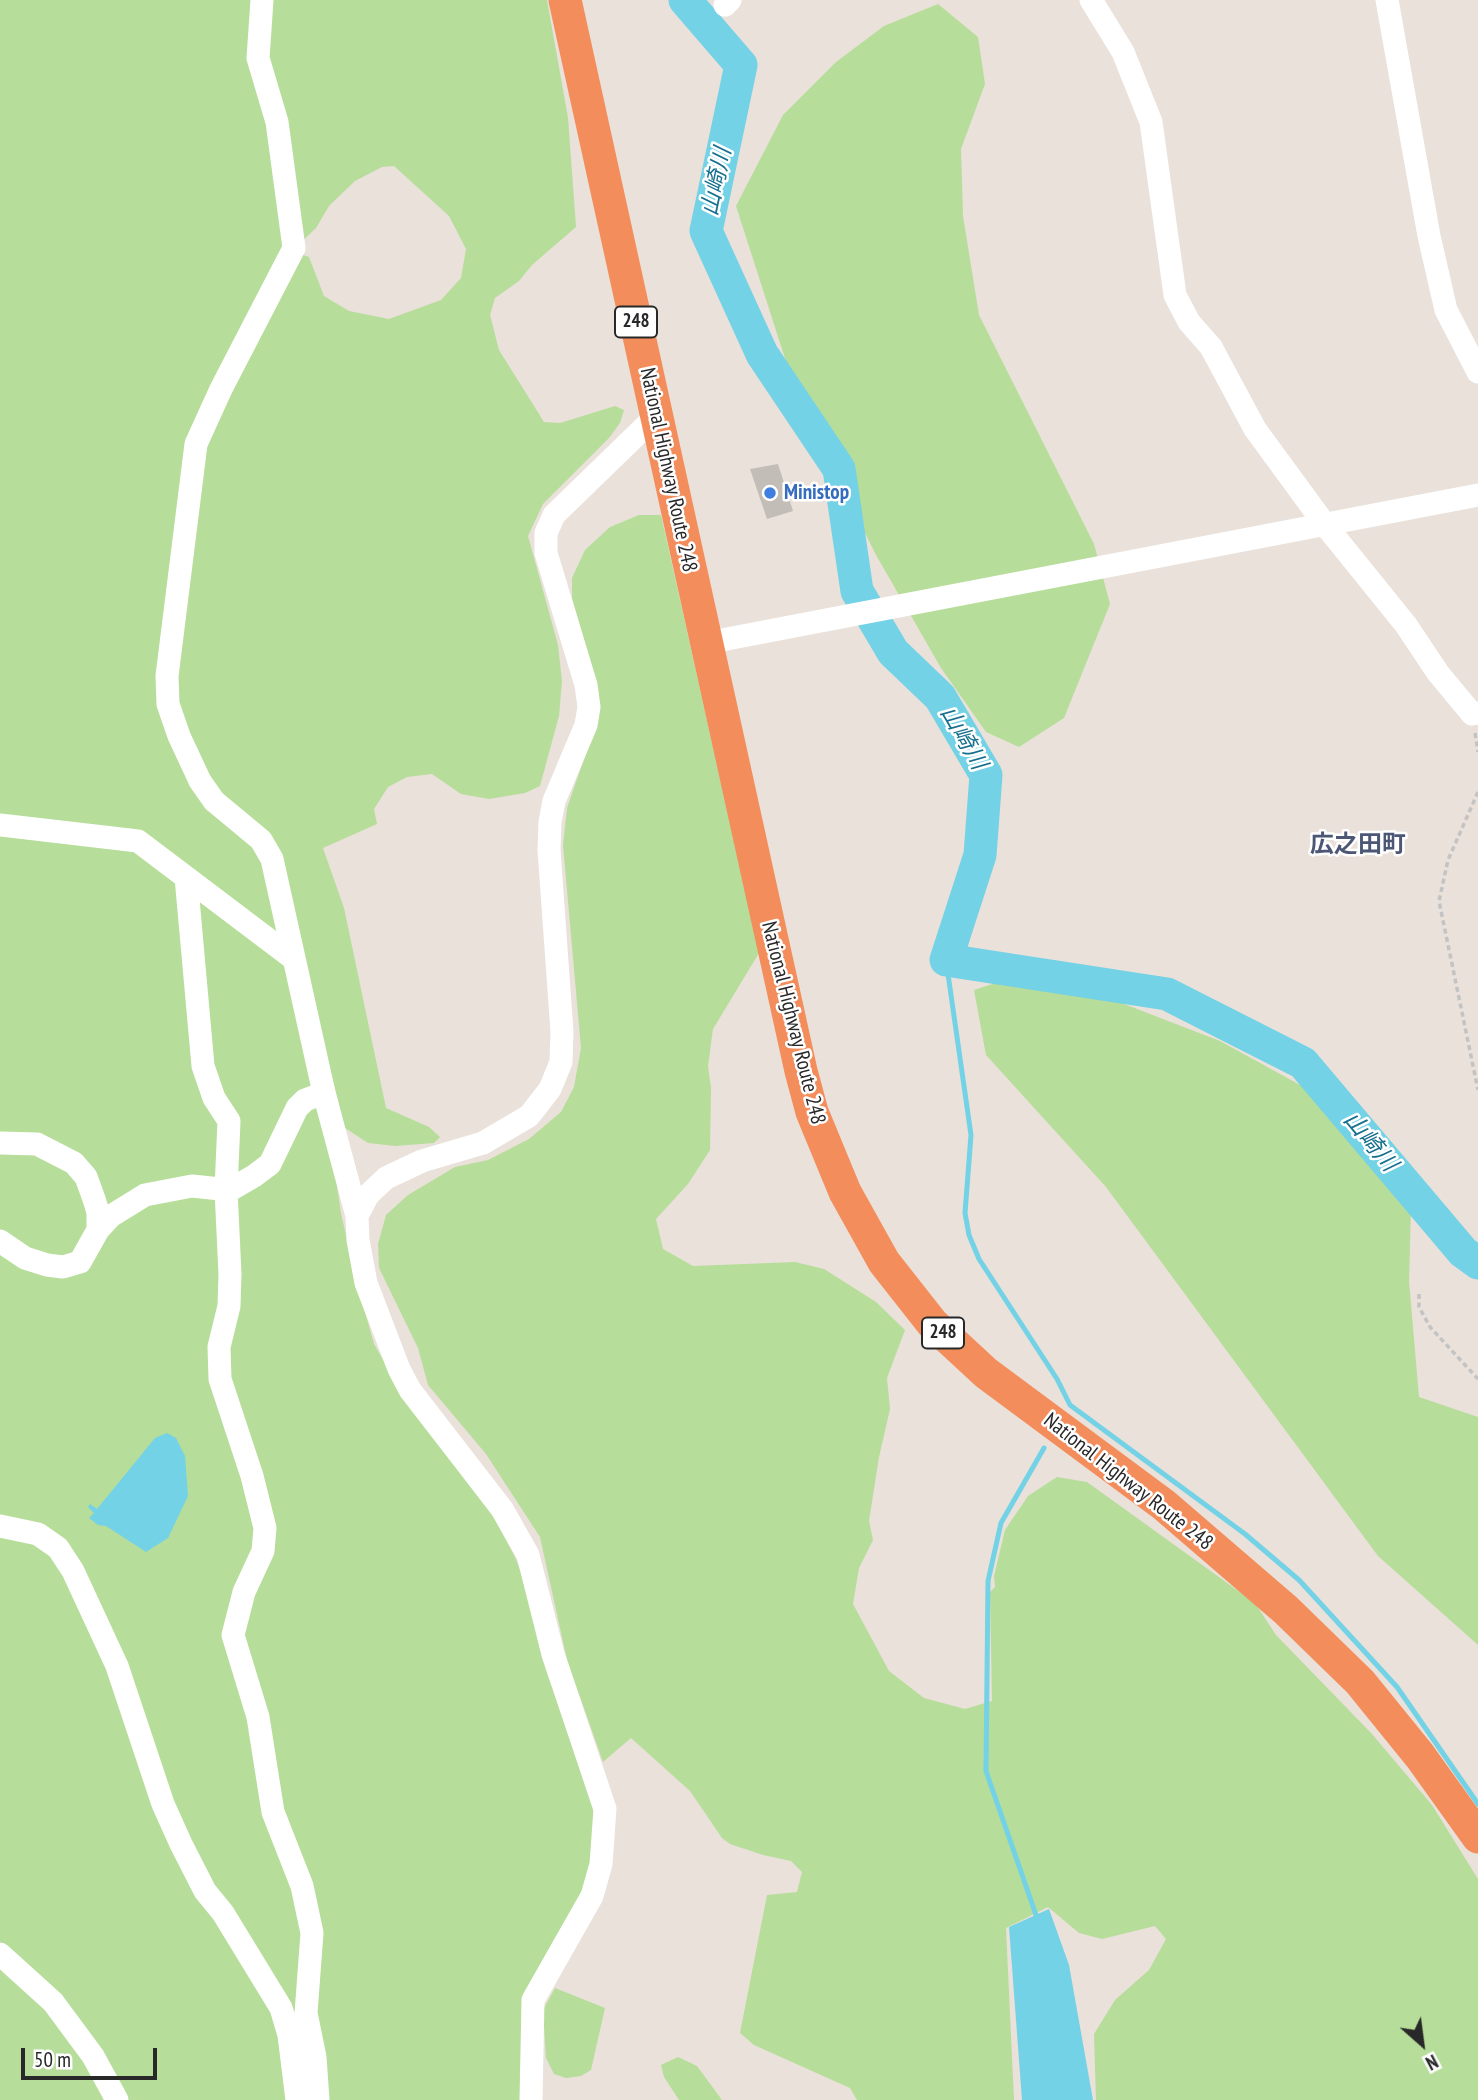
<!DOCTYPE html>
<meta charset="utf-8">
<style>
body{margin:0}
#map{position:relative;width:1478px;height:2100px;overflow:hidden;background:#e9e1da;font-family:"PT Sans Narrow",sans-serif}
canvas{display:block}
.north{position:absolute;left:1387px;top:2009px;width:70px;height:70px;-webkit-text-stroke:5px #fff;paint-order:stroke;rotate:152deg;font-size:19px;font-weight:700;line-height:28px;text-align:center;color:#282828}
.north::after{content:'';display:block;margin:auto;width:24px;height:32px;background:#282828;clip-path:polygon(50% 0,100% 100%,50% 72%,0 100%)}
.scale{position:absolute;left:21px;top:2048px;width:136px;height:32px;box-sizing:border-box;border:4px solid #282828;border-top:0;padding-left:9px;font-size:21px;line-height:24px;white-space:nowrap;color:#282828;-webkit-text-stroke:5px #fff;paint-order:stroke}
</style>
<div id="map">
<canvas width="1478" height="2100"></canvas>
<div class="north">N</div>
<div class="scale">50 m</div>
</div>
<script>
const ctx = document.querySelector('canvas').getContext('2d');
ctx.lineJoin = 'round';
function fillPath(path, color) {
  ctx.fillStyle = color;
  ctx.fill(path, 'evenodd');
}
function toPath(rows) {
  const path = new Path2D();
  for (const r of rows) {
    path.moveTo(r[0], r[1]);
    for (let i = 2; i < r.length; i += 2) path.lineTo(r[i], r[i + 1]);
  }
  return path;
}
function trace(path, color, width, dash) {
  ctx.strokeStyle = color;
  ctx.lineWidth = width;
  ctx.lineCap = dash ? 'butt' : 'round';
  ctx.setLineDash(dash || []);
  ctx.stroke(path);
}
function write(font, color, halo, rows, align = 'center') {
  ctx.font = font + ' "PT Sans Narrow","Noto Sans JP",sans-serif';
  ctx.lineWidth = 5;
  ctx.setLineDash([]);
  ctx.textBaseline = 'middle';
  ctx.strokeStyle = halo;
  ctx.fillStyle = color;
  for (const [text, x, y, turn = 0] of rows) {
    ctx.save();
    ctx.translate(x, y);
    ctx.rotate((+turn || 0) * Math.PI / 180);
    ctx.textAlign = isNaN(turn) ? turn : align;
    if (halo) ctx.strokeText(text, 0, 0);
    ctx.fillText(text, 0, 0);
    ctx.restore();
  }
}
fillPath(toPath([
 [0,0,259,0,292,246,193,445,174,738,265,857,327,1120,341,1213,356,1280,374,1344,407,1402,495,1519,515,1557,525,1582,542,1658,592,1801,596,1831,592,1858,583,1889,522,1997,522,2100,0,2100],
 [266,0,547,0,568,118,576,227,532,265,519,281,495,298,490,315,499,350,544,422,560,423,615,406,624,410,620,423,609,438,543,504,528,536,558,645,562,681,559,716,540,786,525,793,489,799,461,794,432,774,407,777,388,787,374,809,377,824,323,848,344,908,386,1108,429,1127,440,1137,434,1143,395,1146,368,1143,345,1128,277,858,237,816,201,770,175,708,196,460,297,253,309,257,324,296,349,311,389,319,441,300,461,278,466,249,449,216,394,166,382,167,355,181,329,206,316,228,298,245,261,59],
 [938,4,978,37,985,84,961,149,963,216,979,315,1094,544,1110,604,1064,718,1019,747,986,732,941,668,876,555,799,402,736,206,783,115,836,62,884,26],
 [639,515,661,515,759,953,713,1029,708,1066,711,1088,710,1150,688,1184,656,1219,663,1249,693,1266,795,1262,824,1269,876,1302,905,1330,887,1378,890,1409,879,1457,869,1521,873,1540,859,1568,853,1604,889,1671,924,1698,965,1709,992,1701,990,1592,995,1587,994,1576,1005,1530,1028,1496,1057,1477,1087,1482,1255,1603,1276,1635,1372,1734,1432,1805,1478,1879,1478,2100,1096,2100,1094,2034,1115,2000,1149,1970,1166,1939,1155,1926,1102,1939,1079,1933,1048,1907,1006,1928,1014,2100,857,2100,850,2088,754,2045,740,2033,767,1895,797,1892,802,1872,791,1861,763,1855,730,1844,722,1838,690,1791,631,1738,603,1762,567,1660,540,1537,486,1454,428,1385,418,1348,379,1268,378,1244,386,1215,408,1195,455,1167,488,1160,529,1139,561,1112,574,1087,581,1048,563,845,567,808,599,716,596,682,572,598,572,578,585,550,610,527],
 [1036,970,1220,1041,1311,1091,1412,1174,1409,1281,1419,1397,1478,1417,1478,1645,1378,1556,1106,1187,986,1055,974,990],
 [555,1988,605,2008,591,2070,581,2076,566,2078,554,2074,546,2058,543,2010],
 [678,2057,697,2066,722,2100,679,2100,664,2077,661,2065]
]), '#b7dd9a');
fillPath(toPath([
 [167,1433,176,1438,185,1456,188,1496,168,1538,146,1552,106,1526,98,1525,89,1518,94,1513,88,1507,90,1504,97,1509,155,1438],
 [1049,1909,1069,1965,1093,2100,1022,2100,1009,1927]
]), '#73d2e5');
trace(toPath([
 [946,960,971,1135,965,1213,969,1235,979,1259,1057,1379,1070,1405,1245,1534,1299,1580,1397,1687,1478,1804],
 [1036,1915,986,1771,988,1581,1001,1523,1044,1448]
]), '#73d2e5', 5);
trace(toPath([
 [685,0,741,65,706,231,762,354,839,469,857,591,893,652,940,697,986,775,980,855,946,960,1167,994,1303,1063,1463,1252,1478,1263]
]), '#73d2e5', 33);
fillPath(toPath([
 [778,464,793,511,767,519,750,469]
]), '#c2bdb6');
trace(toPath([
 [1475,733,1478,752],
 [1478,792,1448,860,1439,901,1478,1090],
 [1419,1294,1419,1307,1430,1327,1478,1379]
]), '#c3c3c3', 3.5, [5, 3.5]);
trace(toPath([
 [262,0,258,58,277,122,294,248,221,389,196,444,167,676,168,704,179,736,200,781,214,801,261,840,272,859,324,1093,357,1216],
 [1091,0,1123,52,1151,122,1175,295,1189,322,1211,347,1255,429,1326,526,1406,625,1438,673,1472,714,1478,713],
 [1387,0,1429,236,1446,310,1478,372],
 [725,5,730,0],
 [706,643,1478,495],
 [0,825,138,841,294,959],
 [186,877,203,1066,214,1098,229,1121,226,1190,230,1274,229,1306,219,1347,220,1379,252,1476,265,1528,263,1551,244,1592,233,1635,258,1717,273,1812,302,1886,312,1933,306,2013,315,2057,318,2100],
 [0,1143,37,1144,74,1163,86,1177,94,1199,98,1212,98,1230],
 [0,1241,25,1258,47,1265,63,1267,80,1262,98,1230,111,1216,145,1195,192,1186,230,1190,254,1176,270,1164,297,1108,305,1100,324,1093],
 [0,1526,38,1534,58,1548,73,1571,117,1666,163,1804,181,1844,205,1891,223,1913,281,2008,289,2035,297,2100],
 [0,1954,53,2002,93,2056,117,2100],
 [531,2100,533,2000,592,1896,601,1864,605,1809,553,1654,528,1555,502,1509,410,1390,399,1369,366,1283,358,1240,357,1216,368,1195,386,1178,422,1161,483,1143,529,1116,550,1089,561,1062,562,1032,549,850,550,822,554,801,586,725,589,707,586,685,546,553,546,533,554,515,656,416]
]), '#fff', 23);
trace(toPath([
 [565,0,801,1071,812,1112,845,1192,884,1262,932,1323,986,1373,1164,1505,1286,1610,1360,1682,1420,1756,1478,1837]
]), '#f38e5c', 33);
for (const [x, y, r, color] of [
 [770,493,7,"#3f7fe0"]
]) {
  const dot = new Path2D();
  dot.arc(x, y, r, 0, 2 * Math.PI);
  ctx.fillStyle = color;
  ctx.fill(dot);
  trace(dot, '#fff', 2.5);
}
for (const [x, y, w] of [
 [636,322,42],
 [943,1333,42]
]) {
  const box = new Path2D();
  box.roundRect(x - w / 2, y - 15.5, w, 31, 5);
  ctx.fillStyle = '#fff';
  ctx.fill(box);
  trace(box, '#282828', 2);
}
write('bold 19px', '#282828', null, [
 ["248",636,322],
 ["248",943,1333]
]);
write('21px', '#282828', '#fff', [
 ["National Highway Route 248",668,470,78],
 ["National Highway Route 248",793,1023,76],
 ["National Highway Route 248",1128,1482,38]
]);
write('bold 21px', '#366cbe', '#fff', [
 ["Ministop",784,493]
], 'left');
write('italic 23px', '#16708e', '#fff', [
 ["山崎川",717,182,-78],
 ["山崎川",963,738,60],
 ["山崎川",1370,1142,50]
]);
write('bold 24px', '#4c5775', '#fff', [
 ["広之田町",1358,845]
]);
</script>
